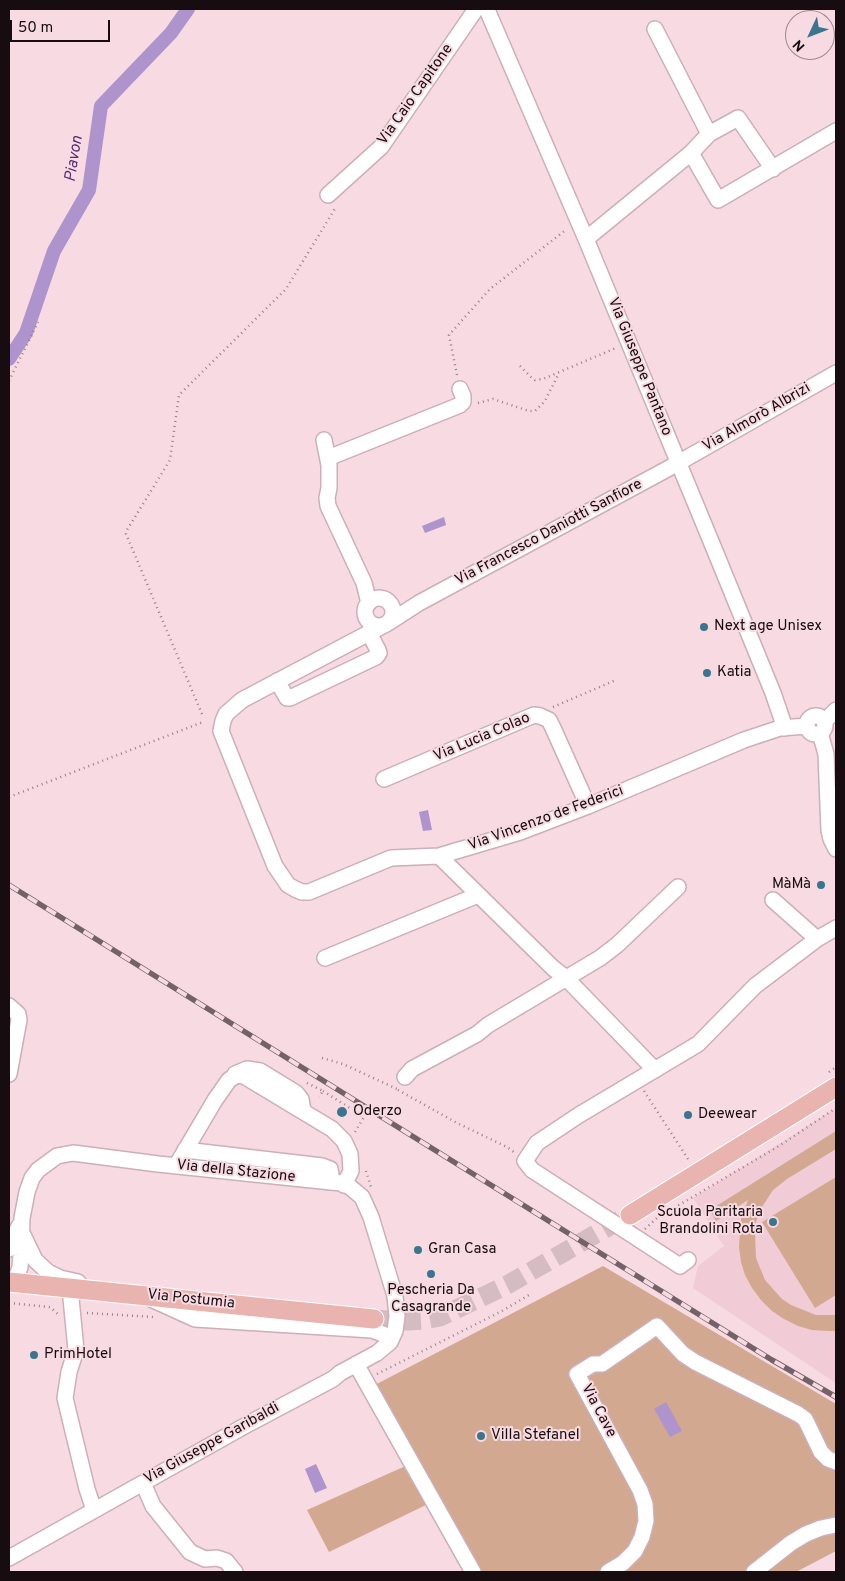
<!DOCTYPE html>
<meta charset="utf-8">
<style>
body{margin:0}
#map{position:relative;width:845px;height:1581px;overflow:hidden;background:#f7dae2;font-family:Overpass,sans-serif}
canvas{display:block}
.frame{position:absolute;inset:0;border:10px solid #170d10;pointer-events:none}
.north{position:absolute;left:785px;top:10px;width:50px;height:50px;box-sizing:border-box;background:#f7dae2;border:1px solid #9d888e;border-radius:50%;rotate:227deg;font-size:14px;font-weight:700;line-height:20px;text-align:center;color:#170d10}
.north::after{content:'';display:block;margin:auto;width:18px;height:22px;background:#3b748d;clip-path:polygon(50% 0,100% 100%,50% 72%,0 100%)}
.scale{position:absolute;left:10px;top:20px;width:100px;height:22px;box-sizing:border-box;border:2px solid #170d10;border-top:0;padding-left:6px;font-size:15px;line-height:18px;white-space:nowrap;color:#170d10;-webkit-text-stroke:4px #f7dae2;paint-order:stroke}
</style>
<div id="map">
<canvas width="845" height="1581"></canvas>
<div class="frame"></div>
<div class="north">N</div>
<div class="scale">50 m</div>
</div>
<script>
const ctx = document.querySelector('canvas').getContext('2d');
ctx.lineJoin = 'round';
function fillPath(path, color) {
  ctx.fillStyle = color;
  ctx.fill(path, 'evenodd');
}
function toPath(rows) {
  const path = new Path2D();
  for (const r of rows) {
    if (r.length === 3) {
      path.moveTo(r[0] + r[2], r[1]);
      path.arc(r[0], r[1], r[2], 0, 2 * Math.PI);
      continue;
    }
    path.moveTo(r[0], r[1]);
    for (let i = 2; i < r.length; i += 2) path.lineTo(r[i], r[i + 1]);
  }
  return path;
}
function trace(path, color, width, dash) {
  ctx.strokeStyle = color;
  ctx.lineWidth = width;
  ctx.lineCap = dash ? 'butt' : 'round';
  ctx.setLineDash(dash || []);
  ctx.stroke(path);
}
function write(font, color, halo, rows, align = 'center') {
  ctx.font = font + ' Overpass,sans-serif';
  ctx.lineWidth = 4;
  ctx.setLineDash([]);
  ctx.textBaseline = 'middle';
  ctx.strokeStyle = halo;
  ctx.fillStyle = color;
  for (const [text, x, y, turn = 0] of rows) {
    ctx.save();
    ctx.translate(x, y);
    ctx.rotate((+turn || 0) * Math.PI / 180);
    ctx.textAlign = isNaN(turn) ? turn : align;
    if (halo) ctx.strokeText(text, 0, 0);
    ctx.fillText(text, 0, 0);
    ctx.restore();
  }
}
fillPath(toPath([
 [836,1108,836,1383,693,1288,698,1266,724,1246,693,1198]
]), '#f1cbd6');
fillPath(toPath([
 [836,1131,836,1149,787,1179,773,1190,760,1210,756,1222,755,1234,756,1258,765,1280,782,1299,791,1305,816,1315,836,1315,836,1331,828,1331,812,1330,798,1326,784,1319,772,1311,761,1300,752,1288,745,1275,741,1262,739,1247,741,1219,748,1200,716,1221,710,1210],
 [836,1177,836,1295,815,1308,762,1222],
 [603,1266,836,1404,836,1551,796,1572,468,1572,430,1503,329,1552,307,1510,410,1464,369,1388]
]), '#d3a890');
fillPath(toPath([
 [444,517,446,525,425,533,422,526],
 [428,810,432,830,423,831,419,812],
 [666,1402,682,1431,670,1437,654,1409],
 [316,1464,327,1488,315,1493,305,1469]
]), '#af93cc');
trace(toPath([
 [9,359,26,333,54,251,89,190,101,106,171,33,188,9]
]), '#af93cc', 14);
trace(toPath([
 [374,1319,408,1321,424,1320,440,1317,507,1285,629,1215]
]), '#d5bbc2', 19, [19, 9]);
const minor = toPath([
 [488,9,488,12,586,239,715,551,773,693,785,728],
 [655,29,709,134],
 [691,153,709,134,738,118,773,169],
 [328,195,381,147,476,9],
 [586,239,691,153,718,200,836,131],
 [324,440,329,465,329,488,327,498,328,506,364,583,369,603],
 [328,458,460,405,463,402,463,396,460,389],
 [379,612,14],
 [388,623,419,603,671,467,836,373],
 [384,625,242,700,226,714,223,721,221,731,275,866,288,885,295,889,302,892,309,892,391,858,439,856,520,832,588,806,744,740,780,728,807,726],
 [277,681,287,698,290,698,376,657,379,653,378,650,369,633],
 [816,725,9],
 [824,722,836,710],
 [820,733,826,754,829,830,831,839,836,849],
 [384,779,534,715,540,716,549,720,553,728,588,806],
 [439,856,553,968,566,978,655,1070],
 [773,900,817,939],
 [325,958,478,895],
 [9,1006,18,1014,19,1020,9,1074],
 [235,1074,247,1069,260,1071,296,1093,301,1099,303,1111],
 [405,1077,412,1069,477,1034,488,1025,600,958,617,945,678,887],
 [185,1150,322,1166,330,1169,331,1175,329,1182],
 [176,1166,215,1100,229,1080,237,1075,244,1076,332,1129,344,1141,350,1154,351,1171,344,1185],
 [23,1235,35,1260,48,1272,60,1278,78,1282],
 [9,1249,19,1226],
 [688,1260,680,1266,532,1170,525,1161,537,1143,579,1115,698,1044,755,986,817,939,836,928],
 [70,1288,76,1350,69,1372,65,1398,87,1489,94,1510],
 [151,1299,195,1319,372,1330,383,1334,390,1342],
 [356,1364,473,1572],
 [143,1483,153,1506,190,1552,205,1559,217,1558,226,1561,235,1572],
 [9,1558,250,1423,333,1379,340,1373,377,1353,390,1342,395,1331,397,1316,395,1296,371,1217,362,1197,350,1187,341,1183,158,1164,73,1153,57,1156,38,1170,32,1178,27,1192,22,1218,21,1255,20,1267,15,1282],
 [608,1572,623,1563,635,1551,642,1537,646,1521,645,1504,640,1490,577,1374,593,1364,602,1364,657,1326,683,1354,695,1362,798,1414,805,1419,809,1427,821,1452,828,1459,836,1462],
 [754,1572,791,1543,806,1534,821,1528,836,1525]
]);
const major = toPath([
 [630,1215,836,1087],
 [9,1282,374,1319]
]);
trace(minor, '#ccafb8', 18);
trace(major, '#fff', 21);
trace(toPath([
 [520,366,531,377,535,380,543,379,616,348],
 [457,375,449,335,490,289,567,229],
 [9,381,38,322],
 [478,403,493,399,529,411,535,411,545,401,559,373],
 [553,707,616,680],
 [202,714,126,534,127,530,170,460,179,395,286,289,336,207],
 [9,797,203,722],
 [322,1058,343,1064,397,1089],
 [829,1072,836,1067],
 [307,1083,323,1091,319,1097],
 [398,1090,457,1123,507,1147,514,1152],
 [323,1091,364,1117,355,1132],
 [644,1091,688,1159],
 [366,1171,371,1187],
 [674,1208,779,1146,836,1108],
 [645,1229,658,1217],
 [9,1303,50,1307,59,1315],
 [87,1313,154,1317],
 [377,1374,502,1311,529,1295]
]), '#978288', 2.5, [1, 4]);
trace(minor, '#fff', 15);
trace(major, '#e9b3af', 19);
const rail = toPath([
 [9,885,772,1360,836,1397]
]);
trace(rail, '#746268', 5.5);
trace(rail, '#f7dae2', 4, [11]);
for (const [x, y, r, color] of [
 [704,627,5,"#3b748d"],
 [707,673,5,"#3b748d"],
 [821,885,5,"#3b748d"],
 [342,1112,6,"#3b748d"],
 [688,1115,5,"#3b748d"],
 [773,1222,5,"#3b748d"],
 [418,1250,5,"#3b748d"],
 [431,1274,5,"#3b748d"],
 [34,1355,5,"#3b748d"],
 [481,1436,5,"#3b748d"]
]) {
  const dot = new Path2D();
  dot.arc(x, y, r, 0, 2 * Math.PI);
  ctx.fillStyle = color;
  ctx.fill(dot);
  trace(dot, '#f7dae2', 2);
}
write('15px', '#170d10', '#f7dae2', [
 ["Via Caio Capitone",416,95,-55],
 ["Via Giuseppe Pantano",639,367,68],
 ["Via Almorò Albrizi",757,418,-30],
 ["Via Francesco Daniotti Sanfiore",549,533,-28],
 ["Via Lucia Colao",482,738,-23],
 ["Via Vincenzo de Federici",546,819,-20],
 ["Via della Stazione",236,1172,6],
 ["Via Postumia",191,1300,6],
 ["Via Cave",598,1411,62],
 ["Via Giuseppe Garibaldi",212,1444,-29]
]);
write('15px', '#170d10', '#f7dae2', [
 ["Next age Unisex",714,627],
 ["Katia",717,673],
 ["MàMà",811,885,"right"],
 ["Oderzo",353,1112],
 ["Deewear",698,1115],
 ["Scuola Paritaria",763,1213,"right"],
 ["Brandolini Rota",763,1230,"right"],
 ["Gran Casa",428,1250],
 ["Pescheria Da",431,1291,"center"],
 ["Casagrande",431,1308,"center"],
 ["PrimHotel",44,1355],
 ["Villa Stefanel",491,1436]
], 'left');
write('italic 16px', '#532e72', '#f7dae2', [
 ["Piavon",75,159,-81]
]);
</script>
